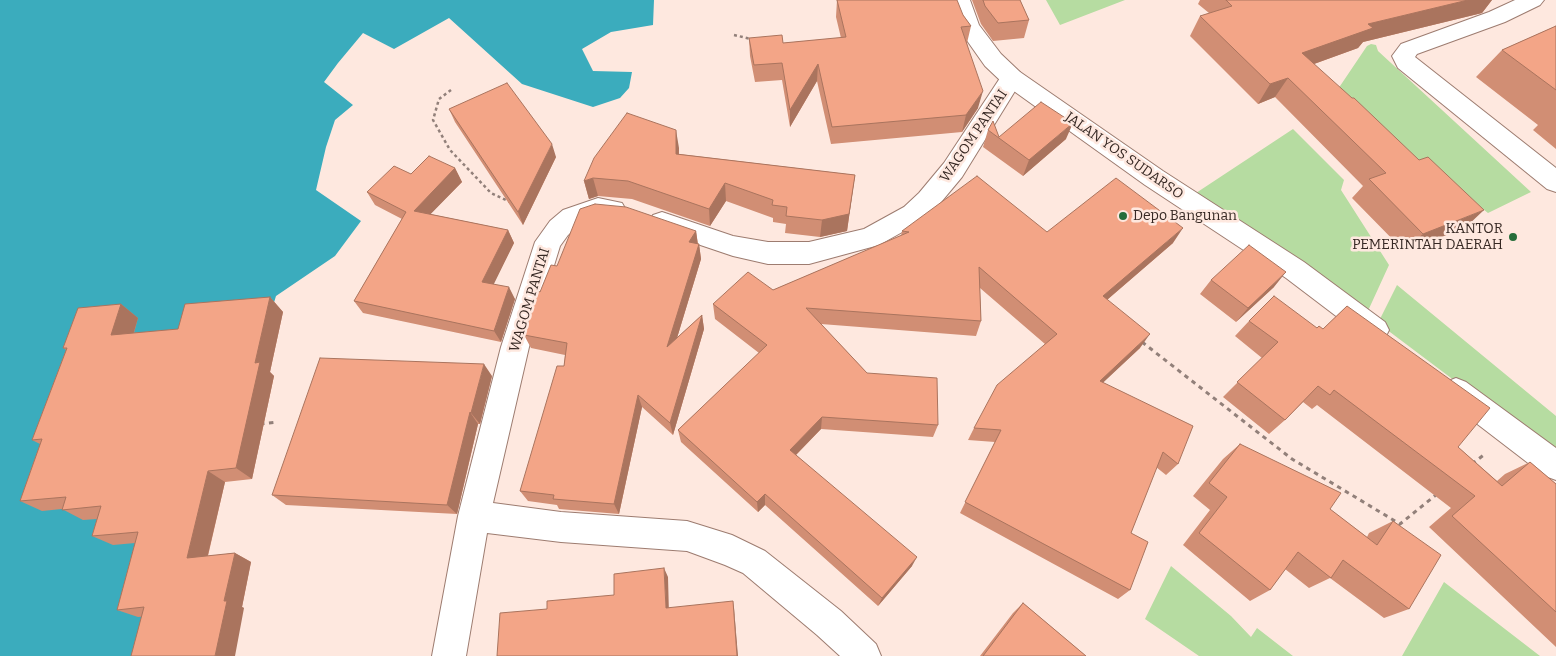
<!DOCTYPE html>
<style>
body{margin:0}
canvas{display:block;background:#fee8df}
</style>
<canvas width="1556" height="656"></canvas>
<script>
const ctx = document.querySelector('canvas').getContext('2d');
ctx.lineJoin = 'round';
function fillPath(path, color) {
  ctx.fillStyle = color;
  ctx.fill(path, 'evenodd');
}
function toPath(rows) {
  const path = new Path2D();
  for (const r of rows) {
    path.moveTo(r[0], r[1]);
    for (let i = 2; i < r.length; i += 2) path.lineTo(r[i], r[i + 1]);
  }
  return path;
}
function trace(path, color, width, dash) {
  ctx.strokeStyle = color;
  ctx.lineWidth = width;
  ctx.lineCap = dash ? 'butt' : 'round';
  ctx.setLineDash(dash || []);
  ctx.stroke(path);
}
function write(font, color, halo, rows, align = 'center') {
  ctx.font = font + ' Bitter,serif';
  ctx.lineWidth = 5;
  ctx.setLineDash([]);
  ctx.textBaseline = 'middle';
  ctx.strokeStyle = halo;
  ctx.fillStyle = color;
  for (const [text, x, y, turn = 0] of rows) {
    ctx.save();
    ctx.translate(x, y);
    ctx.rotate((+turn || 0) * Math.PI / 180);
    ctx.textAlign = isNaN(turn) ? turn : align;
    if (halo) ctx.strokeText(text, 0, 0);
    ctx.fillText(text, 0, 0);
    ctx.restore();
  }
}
fillPath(toPath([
 [1046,0,1125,0,1060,25],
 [1371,44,1376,45,1378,51,1531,192,1488,213,1450,183,1430,181,1334,95,1367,46],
 [1293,129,1344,180,1341,190,1389,265,1367,313,1196,193],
 [1397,285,1556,416,1556,457,1378,323],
 [1171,566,1231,616,1251,637,1257,628,1293,656,1199,656,1145,619],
 [1444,582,1540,656,1402,656]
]), '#b6dca1');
fillPath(toPath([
 [0,0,654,0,653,25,611,32,582,49,593,71,632,72,629,88,620,98,593,107,522,84,449,18,394,49,363,33,338,63,324,82,353,105,335,120,326,147,316,190,361,221,335,256,276,296,193,569,194,656,0,656]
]), '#3bacbd');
const minor = toPath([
 [1515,0,1544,0,1540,5,1505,22,1417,54,1415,57,1556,168,1556,192,1547,189,1398,68,1392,56,1401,44,1489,12,1515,0],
 [1012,70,1020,72,1023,78,962,177,937,207,922,221,879,245,809,264,768,264,733,256,653,229,649,222,653,215,662,212,733,236,768,242,809,242,864,229,904,207,919,193,944,163,1004,72,1012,70],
 [598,198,622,203,626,210,622,217,613,220,598,218,581,224,568,235,560,246,529,347,493,503,561,512,687,521,732,535,765,551,841,611,876,644,881,656,840,656,817,635,743,573,725,565,687,551,561,542,487,533,466,656,432,656,458,516,501,347,535,242,550,221,563,210,598,198]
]);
const major = toPath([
 [948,0,970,0,979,25,1001,54,1020,72,1163,171,1304,262,1385,322,1389,330,1385,338,1375,342,1365,338,1286,278,1145,185,1004,84,985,66,961,32,948,0],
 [1456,378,1466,382,1556,448,1556,480,1545,476,1446,400,1442,391,1446,382,1456,378]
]);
trace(minor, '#9d7c70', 2);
trace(major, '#9d7c70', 2);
trace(toPath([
 [734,35,751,39],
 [451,90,439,99,433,120,450,150,491,193,510,202]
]), '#92807a', 2.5, [3, 3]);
trace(toPath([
 [1142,342,1292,459,1400,524,1437,494],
 [260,424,277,422],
 [1472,464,1485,454]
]), '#92807a', 3, [4.5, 4.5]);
fillPath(minor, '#fff');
fillPath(major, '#fff');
fillPath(toPath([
 [837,0,963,15,971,26,967,43,978,108,962,132,831,144,817,81,790,127,782,80,755,82,750,56,749,38,783,43,841,38,836,17],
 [972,0,1020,0,1029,20,1024,38,993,41,981,24],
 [1200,0,1492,0,1482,13,1363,42,1358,48,1314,64,1465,228,1404,251,1352,198,1363,186,1275,97,1258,104,1190,36,1200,16,1209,13,1198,4],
 [1556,26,1556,149,1533,130,1538,125,1476,77,1502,50],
 [449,109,556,157,523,225,455,122],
 [988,130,999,137,1066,139,1023,176,983,147],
 [679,148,679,154,855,175,847,231,820,237,785,233,786,224,773,222,773,218,726,201,710,226,632,199,598,196,589,199,584,181],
 [455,168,462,182,430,214,508,230,514,243,493,284,515,299,501,342,363,313,354,301,402,219,375,205,367,192,411,174],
 [696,231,698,244,699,244,701,259,677,338,702,315,704,329,673,435,642,407,619,514,559,509,557,505,528,501,520,491,564,366,565,355,531,348,524,335,540,292,557,266],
 [902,231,1047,232,1173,243,1107,300,1140,348,1103,382,1178,464,1166,475,1156,467,1131,533,1130,590,1118,599,960,513,995,442,968,440,974,428,1045,344,980,288,981,321,976,336,821,324,867,373,938,425,933,437,821,429,796,455,912,566,878,606,765,505,758,512,681,442,678,430,759,353,715,319,713,304,773,290,901,236],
 [1211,280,1274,287,1236,322,1200,294],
 [270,297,283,312,270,372,274,376,252,479,225,482,208,556,235,553,251,562,242,607,244,608,138,617,117,610,135,543,113,545,92,536,97,519,83,520,62,509,42,511,20,501,40,444,32,440,66,350,63,348,121,304,138,318,134,333,178,329],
 [1347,306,1458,447,1497,481,1505,474,1530,462,1556,484,1556,647,1429,527,1451,508,1317,405,1312,409,1303,402,1285,420,1269,434,1223,397,1262,358,1235,336,1249,321,1323,329],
 [492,376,480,424,478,424,457,514,286,505,272,495],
 [1240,444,1367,537,1369,533,1393,521,1409,609,1384,618,1330,578,1309,588,1285,569,1270,590,1250,601,1183,545,1210,510,1193,496,1223,459],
 [1023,603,1086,656,980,656,1013,613]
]), '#d18e74');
fillPath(toPath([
 [1468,0,1492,0,1482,13,1363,42,1358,48,1289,73,1302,53,1368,24],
 [818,64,817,81,790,127,790,110],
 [1288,78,1275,97,1258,104,1270,84],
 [983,91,978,108,962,132,966,115],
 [1073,123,1066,139,1023,176,1029,160],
 [676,130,679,148,678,172,676,154],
 [552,144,556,157,523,225,518,212],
 [455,168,462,182,421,224,414,211],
 [855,175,847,231,820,237,822,220],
 [593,178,598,196,589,199,584,181],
 [725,183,726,201,710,226,709,209],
 [1484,210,1465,228,1404,251,1423,234],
 [1183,228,1173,243,1094,311,1103,296],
 [508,230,514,243,489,294,482,282],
 [696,231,698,246,689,242],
 [699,244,701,259,670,361,667,347],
 [1286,272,1274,287,1236,322,1248,308],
 [509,287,515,299,501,342,494,331],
 [270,297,283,312,270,372,274,376,252,479,236,468,255,363],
 [121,304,138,318,129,349,111,335],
 [702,315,704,329,673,435,670,423],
 [1150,334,1140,348,1091,394,1100,381],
 [484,364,492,376,480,424,471,413],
 [638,395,642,407,619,514,614,504],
 [470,412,478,424,457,514,447,505],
 [822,417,821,429,790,461,790,450],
 [208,471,225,482,205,567,187,558],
 [765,494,765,505,758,512,757,502],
 [235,553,251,562,242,607,244,608,235,656,215,656,224,601],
 [917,557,912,566,878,606,882,598],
 [664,568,668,577,669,615,666,608],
 [733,601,734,608,738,656,737,656]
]), '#aa745e');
const building = toPath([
 [837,0,957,0,963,15,971,26,961,27,983,91,966,115,832,127,818,64,790,110,782,63,754,65,749,38,782,35,783,43,846,37,837,0],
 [983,0,1020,0,1029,20,998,23,985,6,983,0],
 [1226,0,1468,0,1368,24,1373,28,1302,53,1352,98,1354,98,1419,160,1428,157,1484,210,1423,234,1369,179,1386,173,1288,78,1270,84,1200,16,1232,6,1226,0],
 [1556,26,1556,90,1502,50,1556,26],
 [507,83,552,144,518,212,449,109,507,83],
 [1041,102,1073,123,1029,160,988,130,993,121,999,137,1041,102],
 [627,113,676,130,676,154,855,175,849,214,822,220,786,216,787,207,772,205,773,200,725,183,709,209,628,181,593,178,584,181,594,158,627,113],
 [429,156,455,168,414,211,508,230,482,282,509,287,494,331,354,301,406,212,367,192,394,166,411,174,429,156],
 [977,176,1047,232,1116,178,1183,228,1103,296,1150,334,1100,381,1193,426,1178,464,1163,452,1131,533,1148,542,1130,590,965,502,1001,430,974,428,997,385,1057,334,979,267,981,321,806,308,867,373,937,378,938,425,822,417,790,450,917,557,882,598,765,494,757,502,678,430,767,345,713,304,748,272,773,290,909,232,902,231,977,176],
 [595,204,626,207,696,231,689,242,699,244,667,347,702,315,670,423,638,395,614,504,553,499,554,495,520,491,557,366,564,366,567,343,524,335,538,291,540,292,551,265,557,266,580,209,595,204],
 [1249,245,1286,272,1248,308,1211,280,1249,245],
 [1274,296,1317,328,1319,326,1323,329,1347,306,1490,408,1458,447,1502,486,1530,462,1556,484,1556,612,1452,516,1475,496,1334,390,1330,395,1318,386,1285,420,1237,382,1278,342,1249,321,1274,296],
 [270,297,255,363,260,362,236,468,208,471,187,558,235,553,224,601,227,601,215,656,131,656,144,607,117,610,138,532,92,536,101,506,62,510,66,497,20,501,42,439,32,440,67,348,63,348,78,308,121,304,111,335,178,329,185,304,270,297],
 [320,358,484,364,471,413,470,412,447,505,272,495,320,358],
 [1240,444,1341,493,1330,509,1377,545,1393,521,1441,555,1409,609,1343,560,1331,578,1298,552,1270,590,1199,533,1227,497,1209,483,1240,444],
 [664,568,666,608,733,601,737,656,497,656,500,613,547,609,547,601,614,595,614,574,664,568],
 [1023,603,1086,656,983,656,1023,603]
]);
fillPath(building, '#f3a587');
trace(building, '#aa745e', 1);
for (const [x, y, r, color] of [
 [1123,216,5,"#266d3a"],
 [1513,237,5,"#266d3a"]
]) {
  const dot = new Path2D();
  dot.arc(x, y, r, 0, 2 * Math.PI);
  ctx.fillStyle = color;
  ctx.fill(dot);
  trace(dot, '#fee8df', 2);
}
write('14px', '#362823', '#fee8df', [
 ["WAGOM PANTAI",974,136,-56],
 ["JALAN YOS SUDARSO",1124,156,35],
 ["WAGOM PANTAI",530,300,-73]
]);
write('14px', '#362823', '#fee8df', [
 ["Depo Bangunan",1133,216],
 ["KANTOR",1503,229,"right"],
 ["PEMERINTAH DAERAH",1503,245,"right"]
], 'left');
</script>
